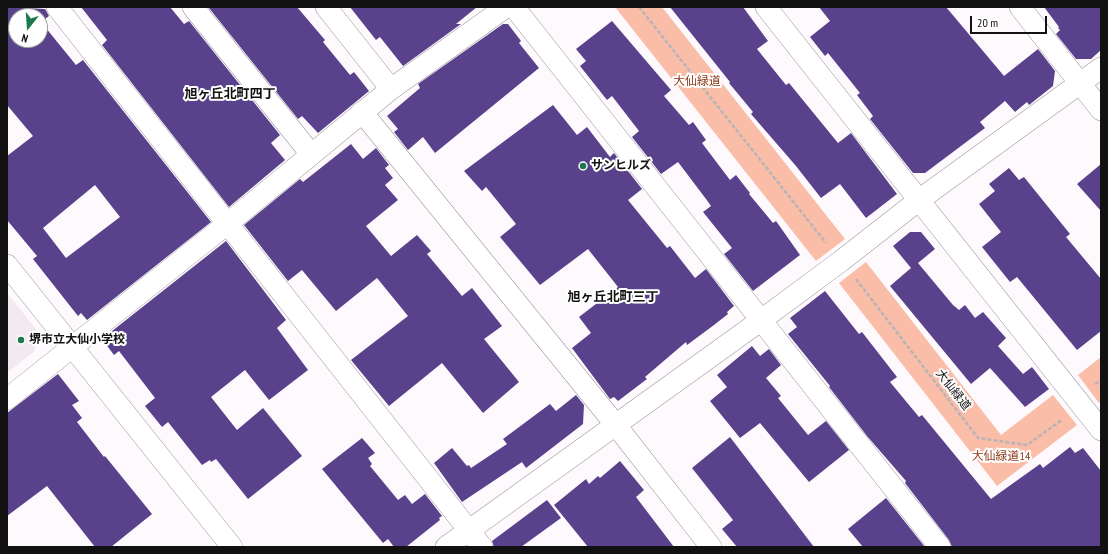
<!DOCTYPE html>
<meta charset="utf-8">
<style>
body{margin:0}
#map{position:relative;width:1108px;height:554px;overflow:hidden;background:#fef9fd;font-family:"PT Sans Narrow",sans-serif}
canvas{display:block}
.frame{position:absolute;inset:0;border:8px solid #121112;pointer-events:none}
.north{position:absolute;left:8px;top:8px;width:40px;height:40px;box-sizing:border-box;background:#fff;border:1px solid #a0a0a0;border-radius:50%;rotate:197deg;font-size:11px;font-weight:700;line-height:16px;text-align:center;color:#121112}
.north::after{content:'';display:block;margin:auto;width:14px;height:18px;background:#1c784d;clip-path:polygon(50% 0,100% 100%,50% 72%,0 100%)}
.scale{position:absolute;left:970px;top:16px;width:77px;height:18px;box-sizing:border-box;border:2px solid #121112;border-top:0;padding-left:5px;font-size:12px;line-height:14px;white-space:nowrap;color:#121112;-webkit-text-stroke:3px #fff;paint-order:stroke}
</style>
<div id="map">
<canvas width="1108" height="554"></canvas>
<div class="frame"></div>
<div class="north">N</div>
<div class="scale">20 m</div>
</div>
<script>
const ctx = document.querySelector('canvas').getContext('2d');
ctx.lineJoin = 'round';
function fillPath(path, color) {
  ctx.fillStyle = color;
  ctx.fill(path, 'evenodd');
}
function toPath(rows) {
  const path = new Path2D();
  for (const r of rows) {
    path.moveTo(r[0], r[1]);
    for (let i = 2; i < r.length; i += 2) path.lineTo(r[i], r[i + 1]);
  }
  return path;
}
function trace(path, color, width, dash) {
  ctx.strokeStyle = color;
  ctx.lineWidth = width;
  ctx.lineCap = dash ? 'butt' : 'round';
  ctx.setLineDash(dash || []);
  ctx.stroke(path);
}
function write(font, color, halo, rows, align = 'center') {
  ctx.font = font + ' "PT Sans Narrow","Noto Sans JP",sans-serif';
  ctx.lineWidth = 4;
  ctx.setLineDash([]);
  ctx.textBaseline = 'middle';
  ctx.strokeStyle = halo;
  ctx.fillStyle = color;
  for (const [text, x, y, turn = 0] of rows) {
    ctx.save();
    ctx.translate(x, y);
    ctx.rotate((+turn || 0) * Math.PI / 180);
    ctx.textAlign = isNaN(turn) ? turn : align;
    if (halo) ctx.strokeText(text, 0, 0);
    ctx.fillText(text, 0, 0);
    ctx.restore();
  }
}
fillPath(toPath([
 [7,293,36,329,35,351,7,373]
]), '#f3e9f1');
fillPath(toPath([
 [615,7,662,7,845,239,816,261],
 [866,262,1001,435,1053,395,1077,425,997,486,839,283],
 [1101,357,1101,401,1099,403,1078,375]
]), '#fabda8');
fillPath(toPath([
 [7,7,45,9,49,16,41,22,76,65,83,60,211,222,87,320,81,313,78,316,33,259,37,256,7,220,7,156,33,136,7,105],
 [16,16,40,16,40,40,16,40],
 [95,185,120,217,66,258,43,228],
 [81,7,170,7,184,24,189,21,280,135,271,143,285,160,229,207,102,45,107,40],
 [297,7,325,40,323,42,350,75,354,72,369,91,318,133,302,116,298,119,209,8],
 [350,7,477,7,456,24,461,24,403,66,380,37,376,40],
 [670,7,743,7,768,41,757,49,786,85,789,83,838,143,851,133,897,194,866,218,840,184,821,198,796,166,751,114,753,112,729,83,730,82],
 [819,7,946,7,1004,76,1038,49,1055,71,1053,86,1029,105,1027,102,1015,112,1005,101,980,122,985,128,925,173,913,173,870,119,873,116,857,95,860,93,828,53,825,56,810,37,830,21],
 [1044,7,1101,7,1101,50,1091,59,1076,59,1056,34,1060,30,1058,28,1059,27],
 [612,21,671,90,664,96,689,125,693,122,706,140,702,143,730,180,736,175,750,193,749,194,773,223,776,221,800,255,753,291,724,254,732,248,703,212,711,206,706,199,678,162,661,174,632,137,639,131,612,96,607,100,580,66,586,61,576,49],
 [503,24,508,24,521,41,519,43,539,68,435,153,423,137,408,150,394,132,398,129,387,116,420,88,418,84],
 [553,105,577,135,587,127,610,157,614,153,642,189,628,200,667,248,670,246,695,278,706,269,734,306,727,312,728,314,714,325,687,345,686,342,645,377,647,379,618,401,614,397,610,399,572,348,591,333,579,317,618,287,588,249,540,285,500,237,516,224,486,187,482,191,464,171],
 [351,144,363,159,376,148,389,165,385,168,393,178,385,185,398,200,366,226,391,256,417,235,431,251,427,254,462,296,472,288,502,326,484,339,519,382,483,413,442,363,389,406,351,360,408,316,377,278,336,311,302,270,288,281,244,225,300,179,303,182],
 [1101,164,1101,211,1077,184],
 [1009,168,1019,180,1024,177,1070,234,1066,237,1101,279,1101,331,1077,350,1017,277,1010,282,982,247,1001,232,979,204,995,191,989,184],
 [910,232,921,232,935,249,918,263,953,305,959,310,965,305,975,318,983,312,1006,338,998,346,1023,374,1032,367,1049,389,1025,407,990,368,971,384,890,286,911,268,893,246],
 [226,241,286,320,277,328,308,370,269,400,245,370,211,397,237,430,263,408,302,456,248,499,216,459,211,462,210,460,202,465,168,422,162,427,145,406,155,398,119,351,114,355,102,339],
 [825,291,859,334,862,332,897,377,890,382,919,417,922,415,991,499,1040,464,1043,468,1070,447,1075,453,1083,448,1101,471,1101,547,952,547,949,540,905,483,906,481,867,436,829,387,830,386,788,334,797,327,790,318],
 [752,346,760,356,769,349,781,365,766,378,781,396,778,398,808,435,826,421,849,450,809,482,760,423,740,438,710,401,727,387,717,375],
 [58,374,79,401,72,405,82,418,77,422,104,457,105,456,152,514,111,547,95,547,47,486,7,516,7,413],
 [576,395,584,405,583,424,526,468,522,462,462,502,434,463,452,448,467,466,469,465,471,468,507,444,503,439,550,404,556,411],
 [730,437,814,547,737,547,722,529,733,520,692,468],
 [362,438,375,453,368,458,372,464,370,466,398,500,405,495,412,504,425,494,442,516,439,518,440,520,406,547,394,547,388,539,383,543,322,469],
 [620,461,644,490,636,497,674,547,588,547,554,505,586,479,589,484,598,476,600,478],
 [886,498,925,547,863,547,848,529],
 [547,500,561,518,521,547,494,547,492,541]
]), '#5a418c');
const street = toPath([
 [57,7,482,547],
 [193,7,311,154],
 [326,7,391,89],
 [514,7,940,547],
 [766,7,1101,430],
 [1020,7,1101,110],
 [362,112,615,424,711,547],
 [7,265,232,547],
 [7,399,227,224,391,89,506,7],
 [446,547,760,321,841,261,919,200,1101,68]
]);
trace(street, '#9c989c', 22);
trace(toPath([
 [639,7,826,243],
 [856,279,978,438,1027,445,1062,420],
 [1095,384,1101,380]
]), '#b7b3b6', 2.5, [4, 2]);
trace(street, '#fff', 21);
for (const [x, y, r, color] of [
 [583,166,4,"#1c784d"],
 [21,340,4,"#1c784d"]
]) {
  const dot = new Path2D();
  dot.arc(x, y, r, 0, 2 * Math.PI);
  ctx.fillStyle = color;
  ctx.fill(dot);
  trace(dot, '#fff', 1.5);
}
write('12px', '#8d3b1c', '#fff', [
 ["大仙緑道",697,82],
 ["大仙緑道14",1001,457]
]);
write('bold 12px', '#121112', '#fff', [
 ["サンヒルズ",591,166],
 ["堺市立大仙小学校",29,340]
], 'left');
write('12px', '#121112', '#fff', [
 ["大仙緑道",953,390,52]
]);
write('bold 13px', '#121112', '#fff', [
 ["旭ヶ丘北町四丁",230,94],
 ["旭ヶ丘北町三丁",613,297]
]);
</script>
